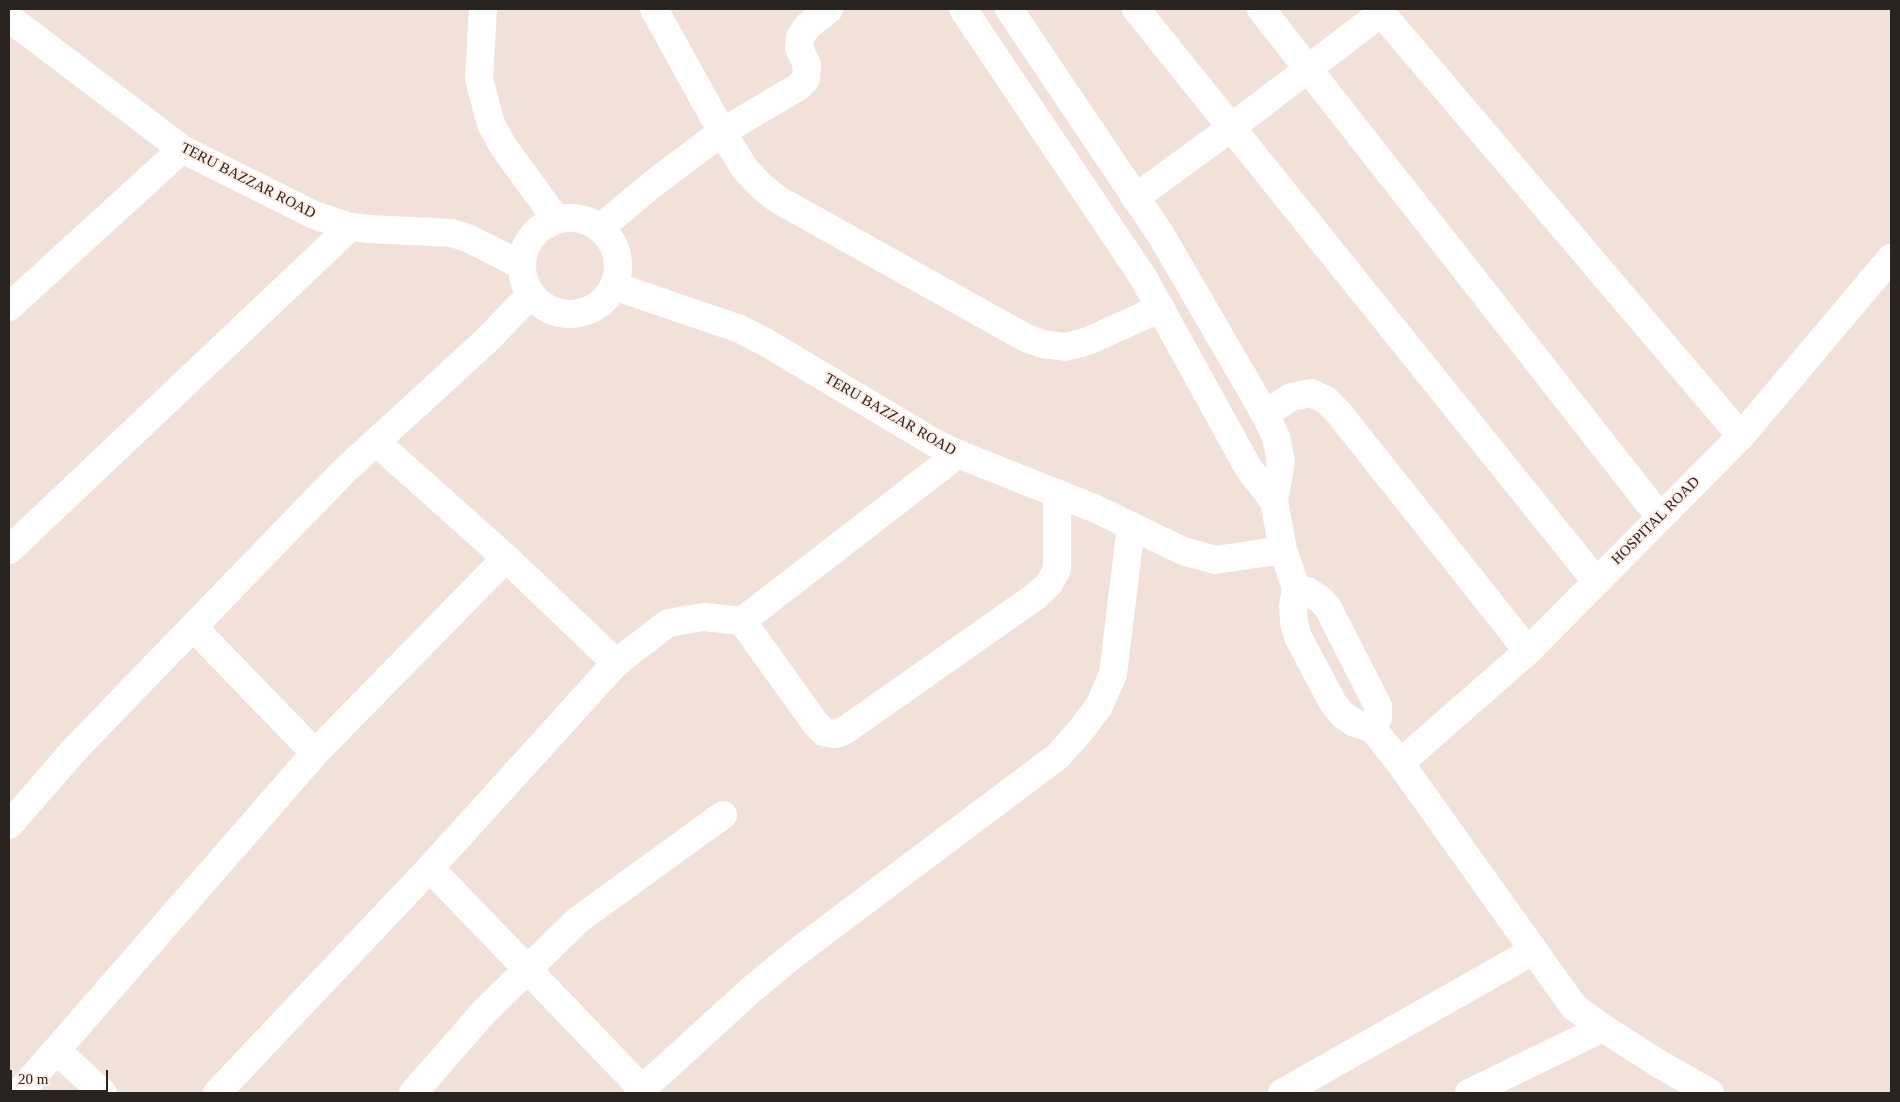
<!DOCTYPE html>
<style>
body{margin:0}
#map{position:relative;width:1900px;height:1102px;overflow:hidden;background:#f1e1d8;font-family:Georgia,serif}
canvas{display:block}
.frame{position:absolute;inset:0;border:10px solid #2a2420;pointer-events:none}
.scale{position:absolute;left:10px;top:1070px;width:98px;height:22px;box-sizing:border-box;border:2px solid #2a2420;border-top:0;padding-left:6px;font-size:15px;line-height:18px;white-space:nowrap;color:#2a2420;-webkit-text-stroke:4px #ffeee5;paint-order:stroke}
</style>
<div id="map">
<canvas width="1900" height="1102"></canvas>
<div class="frame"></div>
<div class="scale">20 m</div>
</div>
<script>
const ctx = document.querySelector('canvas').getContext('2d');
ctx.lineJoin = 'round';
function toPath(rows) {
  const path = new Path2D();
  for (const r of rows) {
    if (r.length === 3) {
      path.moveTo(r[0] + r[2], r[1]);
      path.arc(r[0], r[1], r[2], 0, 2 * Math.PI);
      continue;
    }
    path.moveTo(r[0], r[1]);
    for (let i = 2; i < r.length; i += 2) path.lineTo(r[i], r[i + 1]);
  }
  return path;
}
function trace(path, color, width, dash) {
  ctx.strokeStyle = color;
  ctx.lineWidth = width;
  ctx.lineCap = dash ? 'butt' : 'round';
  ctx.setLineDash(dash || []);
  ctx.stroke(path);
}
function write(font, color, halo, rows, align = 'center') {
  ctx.font = font + ' Georgia,serif';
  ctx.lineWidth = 4.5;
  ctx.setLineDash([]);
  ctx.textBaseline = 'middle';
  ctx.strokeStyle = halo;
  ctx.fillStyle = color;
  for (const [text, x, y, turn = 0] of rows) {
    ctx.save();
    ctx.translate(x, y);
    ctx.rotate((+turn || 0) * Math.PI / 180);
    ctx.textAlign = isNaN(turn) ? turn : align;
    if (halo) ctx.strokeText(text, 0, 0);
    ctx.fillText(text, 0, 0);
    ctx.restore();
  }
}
trace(toPath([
 [483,9,479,79,491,124,503,146,556,219],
 [654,9,722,132,745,169,760,185,777,199,1026,338,1043,344,1065,347,1088,341,1161,308],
 [1136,9,1596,581],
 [1261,9,1660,517],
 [1378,9,1741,436],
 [1135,198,1232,127,1381,13],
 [600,228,654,183,722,132,798,87,806,79,807,65,799,48,800,37,808,26,829,9],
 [9,307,182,149],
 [1265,414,1291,397,1311,393,1326,400,1338,412,1528,651],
 [958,454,742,621,816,724,824,732,835,734,844,731,1036,596,1049,584,1057,569,1057,493],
 [9,550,350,227],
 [193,627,315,753],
 [616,663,668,623,703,617,742,621],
 [9,825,77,747,343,472,488,339,531,294],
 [430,868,646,1093],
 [57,1051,103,1093],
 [19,1093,315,753,506,558],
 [217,1093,430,868,616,663,506,558,376,442],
 [413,1093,484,1012,578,920,723,815],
 [638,1093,752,989,797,952,1058,756,1081,730,1099,706,1113,674,1131,526],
 [1282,1093,1533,951],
 [1469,1093,1603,1028]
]), '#fff', 28);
trace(toPath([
 [963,9,1143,277,1249,469,1274,501],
 [1009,9,1161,235,1265,414,1276,437,1281,461,1274,501,1283,550,1296,588,1293,606,1294,622,1298,637,1333,703,1343,715,1355,723,1373,729,1400,763,1574,1007,1603,1028,1656,1062,1710,1093],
 [9,18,182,149,314,215,350,227,370,229,452,233,470,239,521,265],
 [570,266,48],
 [614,286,740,329,767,343,933,442,958,454,1096,509,1183,551,1215,560,1283,550],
 [1296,588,1307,591,1320,599,1328,608,1378,706,1378,717,1373,729],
 [1400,763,1528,651,1741,436,1891,258]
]), '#fff', 28);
write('15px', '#2a2420', '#ffeee5', [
 ["TERU BAZZAR ROAD",248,181,27],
 ["TERU BAZZAR ROAD",890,415,30],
 ["HOSPITAL ROAD",1656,521,-45]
]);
</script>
